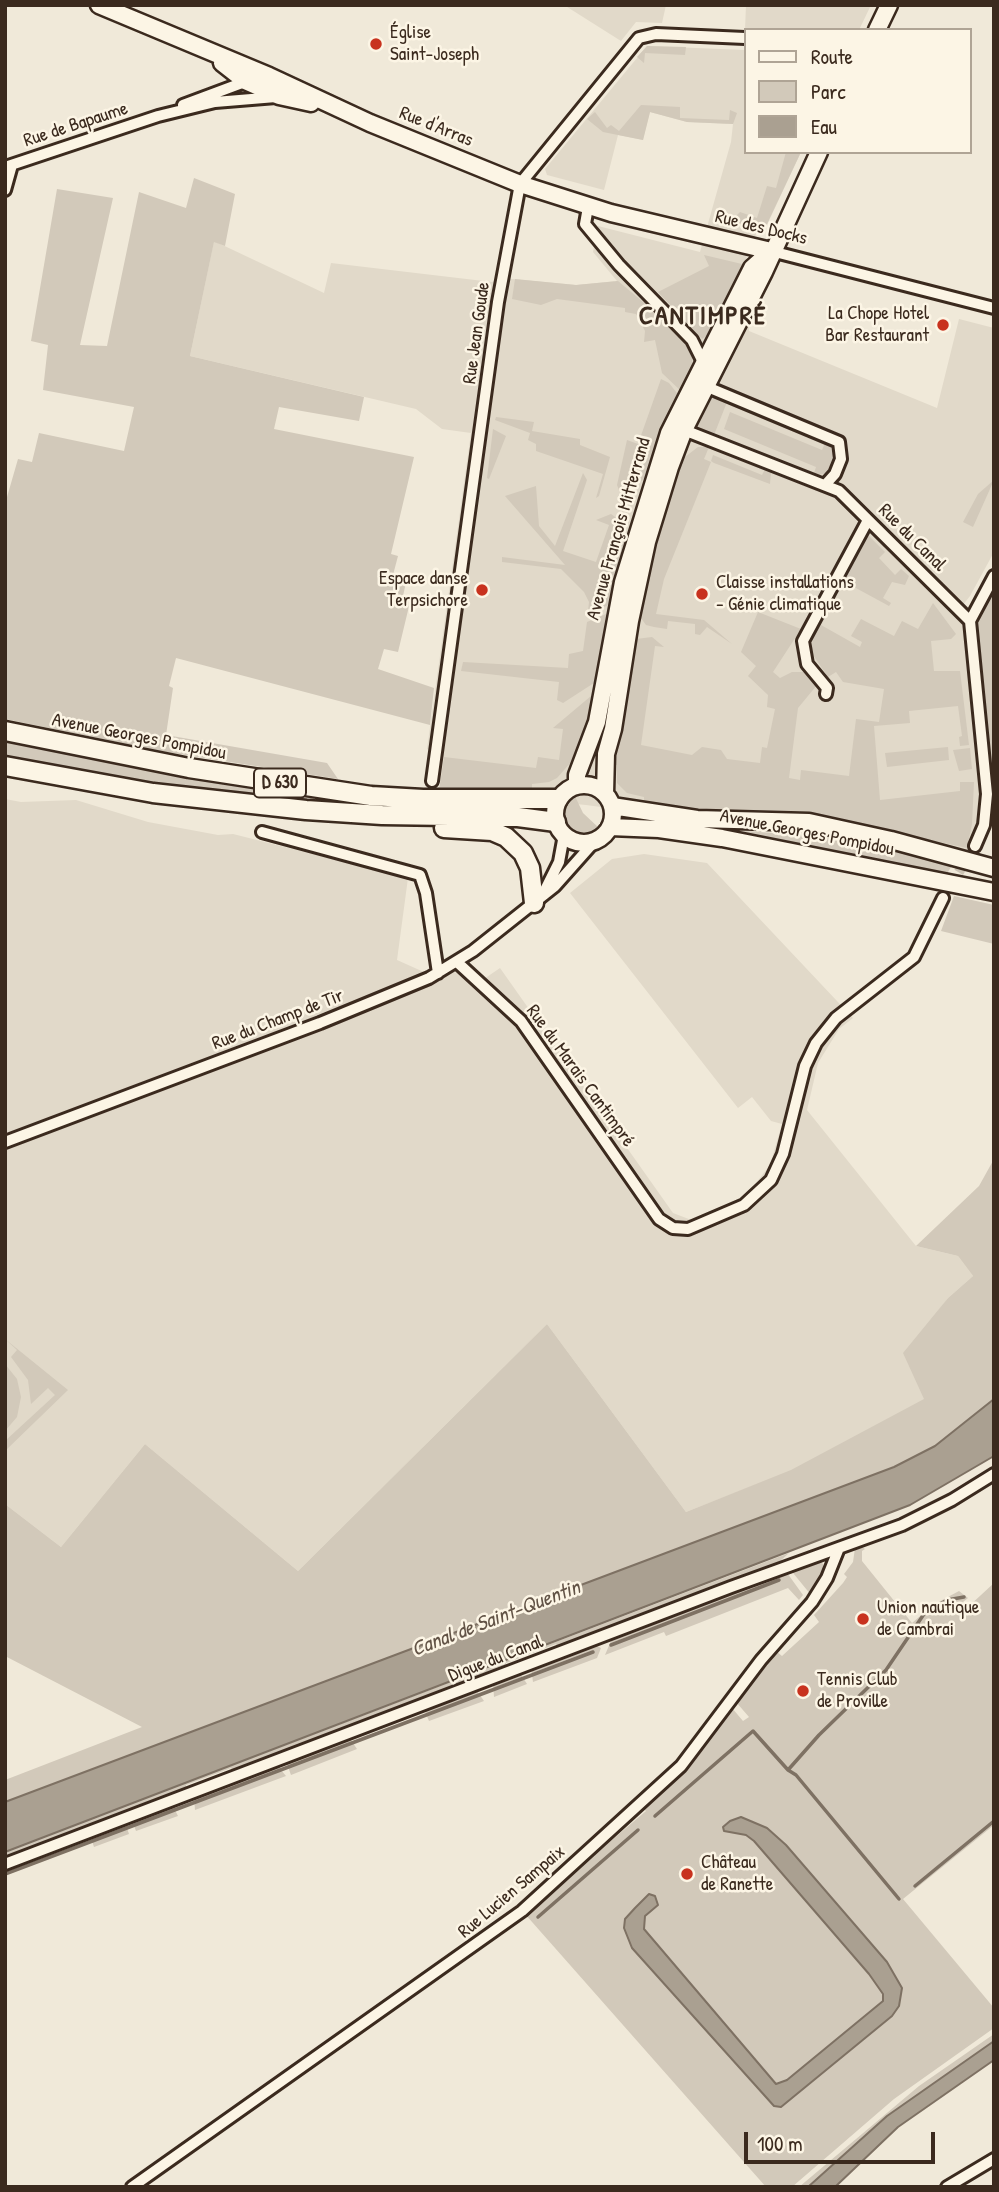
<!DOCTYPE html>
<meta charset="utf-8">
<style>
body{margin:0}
#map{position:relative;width:999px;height:2192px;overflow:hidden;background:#f0e9d9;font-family:"Patrick Hand",sans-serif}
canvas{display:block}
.frame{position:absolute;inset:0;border:7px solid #3b2a1e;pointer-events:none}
.legend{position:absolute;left:744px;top:28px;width:228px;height:126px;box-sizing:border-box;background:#fcf5e5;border:2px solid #afa495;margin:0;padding:9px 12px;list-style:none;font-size:21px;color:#3b2a1e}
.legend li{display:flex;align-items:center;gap:14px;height:35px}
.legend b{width:35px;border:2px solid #afa495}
.scale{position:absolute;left:744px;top:2132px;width:191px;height:32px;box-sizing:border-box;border:4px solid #3b2a1e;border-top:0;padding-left:9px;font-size:21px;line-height:24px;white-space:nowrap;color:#3b2a1e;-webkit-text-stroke:5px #fcf5e5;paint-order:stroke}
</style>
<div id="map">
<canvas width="999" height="2192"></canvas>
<div class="frame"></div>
<ul class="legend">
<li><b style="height:9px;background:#fcf5e5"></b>Route</li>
<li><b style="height:19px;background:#d2c9ba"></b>Parc</li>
<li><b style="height:19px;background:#aaa091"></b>Eau</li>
</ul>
<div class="scale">100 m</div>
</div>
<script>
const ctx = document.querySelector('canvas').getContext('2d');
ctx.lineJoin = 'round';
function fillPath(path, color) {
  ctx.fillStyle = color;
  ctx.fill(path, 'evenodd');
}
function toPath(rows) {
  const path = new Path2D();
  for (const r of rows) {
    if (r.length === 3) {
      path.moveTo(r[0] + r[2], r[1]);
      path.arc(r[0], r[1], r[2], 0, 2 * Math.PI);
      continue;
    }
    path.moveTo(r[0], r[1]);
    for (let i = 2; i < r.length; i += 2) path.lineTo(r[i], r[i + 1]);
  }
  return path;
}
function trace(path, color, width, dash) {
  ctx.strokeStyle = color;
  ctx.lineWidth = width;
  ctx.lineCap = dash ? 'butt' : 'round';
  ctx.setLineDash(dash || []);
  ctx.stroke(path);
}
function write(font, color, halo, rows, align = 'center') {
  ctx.font = font + ' "Patrick Hand",sans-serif';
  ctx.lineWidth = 5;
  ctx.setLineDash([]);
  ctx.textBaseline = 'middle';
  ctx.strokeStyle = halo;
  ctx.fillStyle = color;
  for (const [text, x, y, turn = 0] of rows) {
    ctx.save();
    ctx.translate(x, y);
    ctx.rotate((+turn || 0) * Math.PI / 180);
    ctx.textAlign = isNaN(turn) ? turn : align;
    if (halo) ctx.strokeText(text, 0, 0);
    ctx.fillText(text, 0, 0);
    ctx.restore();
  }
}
fillPath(toPath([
 [564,5,666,5,662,23,636,22,621,41],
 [746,5,871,5,859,30,745,30],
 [647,46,745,50,745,152,801,152,767,225,758,229,744,264,749,331,937,408,959,319,994,328,994,552,970,596,955,615,962,622,970,621,987,794,975,846,962,865,760,828,586,805,439,791,444,757,427,749,471,433,442,429,416,409,190,356,214,241,324,293,331,263,492,282,502,278,576,285,617,281,593,252,598,226,700,252,731,142,733,124,687,122,650,112,643,140,618,135,604,190,547,175,545,169],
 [5,799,21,802,76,800,148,822,218,835,233,834,408,878,397,960,435,977,451,971,481,981,500,968,673,1213,694,1221,732,1204,749,1192,770,1165,782,1124,771,1121,752,1097,738,1108,570,893,612,859,644,854,707,863,853,1018,839,1029,818,1063,807,1110,916,1246,958,1256,973,1276,948,1298,933,1319,946,1401,914,1423,686,1512,547,1324,298,1571,145,1444,61,1547,5,1504]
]), '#e1d9c9');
fillPath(toPath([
 [647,46,686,47,685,55,645,53,644,63,637,57],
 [641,105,680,107,680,118,729,120,730,110,737,113,733,124,687,122,650,112,643,140,603,132,587,119,595,112,607,128,611,125,619,131],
 [786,152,801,152,767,224,758,229,737,223,736,216,740,212,757,218,767,186,776,188],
 [194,178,235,194,225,246,214,242,190,356,364,397,359,421,279,407,274,429,414,457,391,554,398,556,393,575,407,578,403,596,411,598,398,652,384,649,378,669,434,688,430,725,176,658,169,686,173,688,166,735,327,763,338,779,160,751,5,719,5,504,18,459,32,462,39,433,124,451,134,407,43,390,48,345,31,341,57,189,113,198,80,345,107,346,139,192,186,208],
 [704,255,742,264,742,269,709,334,702,339,658,292,709,266],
 [515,279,576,285,618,281,667,322,691,351,693,368,682,392,662,373,655,340,644,342,645,331,636,314,625,312,625,308,557,299,541,305,512,299],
 [661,379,669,383,680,397,662,431,646,476,636,487,625,491,619,490,617,485,627,440,638,444],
 [716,398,727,402,714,435,694,427,707,399],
 [730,412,822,450,826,441,832,444,833,455,828,473,813,476,816,467,724,429],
 [496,417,534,422,532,431,580,439,580,445,610,457,599,496,596,498,603,474,536,451,536,444,528,440,530,433,495,420],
 [493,429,506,436,489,479,487,478],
 [698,447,709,447,704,459,711,462,664,579,656,614,704,620,732,644,707,627,700,635,695,634,695,624,668,621,667,629,654,627,646,625,638,614,652,549,681,460],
 [713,455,762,475,766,467,771,472,770,484,714,463,711,461],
 [583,473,587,480,563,551,596,562,609,525,596,520,611,514,622,522,628,549,611,600,607,606,588,611,589,602,584,592,561,569,502,562,502,557,565,565,505,496,536,486,539,526,555,546],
 [994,480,973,527,963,522,978,494],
 [867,534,885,552,879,558,895,575,901,569,909,576,905,585,892,582,883,598,891,603,889,606,843,581],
 [994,587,994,800,976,630,978,616],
 [933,603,956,634,951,639,931,641,934,671,960,671,969,745,960,746,959,737,962,736,958,706,909,711,910,723,874,726,880,800,960,791,960,782,974,782,972,824,967,848,851,823,681,809,644,802,644,797,627,793,617,783,617,765,613,764,636,639,652,637,664,647,655,646,641,745,692,755,702,747,721,750,727,759,760,763,762,747,767,748,775,709,767,707,768,695,748,676,756,666,741,652,758,612,801,629,773,672,780,678,792,672,809,672,817,685,798,708,789,778,800,780,801,770,849,776,856,719,879,722,884,689,843,682,836,672,828,677,811,652,813,636,821,625,860,647,862,642,851,636,861,619,894,636,902,621,918,629],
 [606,614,597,681,563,703,557,700,559,682,461,671,463,662,568,668,569,654,583,651,587,622],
 [591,696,594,697,589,731,579,753,557,778,549,782,532,784,532,788,439,791,444,757,536,768,538,757,559,760,563,729,553,728],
 [5,738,387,805,290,801,149,784,5,759],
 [948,747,949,760,887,767,885,753],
 [970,748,972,769,959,771,953,750],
 [574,794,583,813,599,828,594,832,576,832,567,823,565,809],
 [717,829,856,839,953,864,946,875],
 [954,896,994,905,994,944,941,931],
 [994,1159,994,1399,935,1446,894,1467,5,1802,5,1780,142,1727,5,1656,5,1504,61,1547,145,1444,298,1571,547,1324,686,1512,791,1470,924,1399,903,1353,948,1298,973,1276,958,1256,916,1246,979,1186],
 [5,1339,68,1390,5,1451,5,1441,55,1395,48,1388,31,1404,28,1380,11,1357,17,1350],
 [5,1364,17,1379,21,1397,17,1417,5,1431],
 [861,1546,865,1549,862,1551,862,1561,912,1623,933,1605,959,1591,968,1598,963,1602,968,1607,994,1583,994,1825,903,1899,994,2008,994,2028,894,2099,792,2187,766,2187,525,1914,646,1811,643,1808,684,1771,732,1708,743,1721,749,1717,736,1702,776,1651,782,1656,819,1622,814,1615,843,1583,847,1577,844,1574,853,1562,855,1548],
 [789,1553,778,1563,558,1648,556,1644,506,1663,505,1669,233,1772,231,1768,186,1785,186,1790,5,1858,5,1852],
 [819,1560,823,1564,824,1574,811,1595,789,1568],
 [785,1570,803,1595,799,1600,788,1588,666,1636,664,1632,605,1655,613,1636],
 [593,1644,601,1648,597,1658,533,1682,531,1668],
 [520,1673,527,1684,494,1697,493,1682],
 [475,1688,484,1701,429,1721,424,1709],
 [349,1737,357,1749,291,1775,287,1764,291,1759],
 [277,1765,286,1776,195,1810,194,1797],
 [172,1804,178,1816,136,1831,133,1823,136,1817],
 [125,1822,129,1834,94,1847,90,1835],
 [994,2034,994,2041,887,2116,808,2187,799,2187,919,2086]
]), '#d2c9ba');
const water = toPath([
 [994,1399,994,1456,910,1505,5,1852,5,1802,894,1467,935,1446,994,1399],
 [741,1817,767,1828,786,1845,887,1962,902,1988,899,2006,892,2016,781,2107,774,2106,632,1948,624,1928,625,1919,635,1908,649,1894,655,1896,658,1905,645,1916,644,1929,776,2084,787,2080,883,2001,883,1994,869,1974,754,1841,746,1835,724,1831,723,1827,730,1821,741,1817],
 [994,2041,994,2060,898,2127,835,2187,808,2187,887,2116,994,2041]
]);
fillPath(water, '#aaa091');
trace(water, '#7e7163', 2);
trace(toPath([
 [611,1645,779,1580],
 [788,1770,796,1775,899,1899],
 [655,1816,753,1731,788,1770,819,1735,886,1670,924,1614,947,1600,964,1597],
 [5,1874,593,1652],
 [915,1886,994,1821],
 [538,1917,638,1830]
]), '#7e7163', 3.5);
trace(toPath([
 [943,898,975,846]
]), '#ccc3b4', 10, [10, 5]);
const minor = toPath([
 [183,105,250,80],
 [5,167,158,116,215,102,276,97],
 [5,190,12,165],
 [588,207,585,224,619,265,692,340,704,364],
 [771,251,994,308],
 [705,386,839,442,841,459,835,474,825,485],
 [684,430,839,491,970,621],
 [970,621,987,794,984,825,975,846],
 [970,621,994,576],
 [826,694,827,688,807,664,803,641,868,520],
 [432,781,498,302,520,184,639,38,656,34,745,38],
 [262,832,420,875,426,893,438,973],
 [543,894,559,862,564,835],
 [457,962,521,1021,659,1219,673,1228,688,1229,744,1205,771,1180,783,1154,805,1066,816,1043,836,1018,914,957,943,898],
 [5,1142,320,1023,429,978,473,951,555,886,595,841],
 [5,1864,731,1587,902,1525,952,1500,994,1474],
 [132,2187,522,1911,681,1766,761,1660,812,1602,827,1578,839,1548],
 [947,2187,994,2159]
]);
const secondary = toPath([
 [99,5,269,76,370,123,520,184,611,213,771,251],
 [877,30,889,5],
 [222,63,245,81,279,96,311,103],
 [584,814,29],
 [577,785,577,775,597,722,623,582,669,433,752,268,769,253],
 [605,794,606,754,613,729,630,621,647,542,670,467,684,430,764,272,819,152],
 [612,806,697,819,809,822,891,840,994,868],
 [610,827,659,829,722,838,994,892]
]);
const primary = toPath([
 [5,731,189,768,371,796,423,799,558,799],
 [5,766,153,793,306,810,382,815,518,817,556,822],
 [444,828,492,831,506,837,523,853,530,868,534,903]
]);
trace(minor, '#3b2a1e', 16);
trace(secondary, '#3b2a1e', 21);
trace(primary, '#3b2a1e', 23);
trace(minor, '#fcf5e5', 10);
trace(secondary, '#fcf5e5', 16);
trace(primary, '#fcf5e5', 18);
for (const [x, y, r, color] of [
 [376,44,7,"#c8321e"],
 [943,325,7,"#c8321e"],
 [482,590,7,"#c8321e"],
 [702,594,7,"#c8321e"],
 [863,1619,7,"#c8321e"],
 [803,1691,7,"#c8321e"],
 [687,1874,7,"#c8321e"]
]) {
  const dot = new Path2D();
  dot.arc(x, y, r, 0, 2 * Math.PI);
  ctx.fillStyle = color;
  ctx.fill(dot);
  trace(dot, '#fcf5e5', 2.5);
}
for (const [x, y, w] of [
 [280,783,52]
]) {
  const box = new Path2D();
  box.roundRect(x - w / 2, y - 14.5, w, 29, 5);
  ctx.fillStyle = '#fcf5e5';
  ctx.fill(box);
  trace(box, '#3b2a1e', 2);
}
write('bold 18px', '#3b2a1e', null, [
 ["D 630",280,783]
]);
write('19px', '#3b2a1e', '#fcf5e5', [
 ["Église",390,33],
 ["Saint-Joseph",390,55],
 ["La Chope Hotel",929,314,"right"],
 ["Bar Restaurant",929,336,"right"],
 ["Espace danse",468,579,"right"],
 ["Terpsichore",468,601,"right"],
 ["Claisse installations",716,583],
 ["- Génie climatique",716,605],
 ["Union nautique",877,1608],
 ["de Cambrai",877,1630],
 ["Tennis Club",817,1680],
 ["de Proville",817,1702],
 ["Château",701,1863],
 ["de Ranette",701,1885]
], 'left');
write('19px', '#3b2a1e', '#fcf5e5', [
 ["Rue de Bapaume",76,125,-18],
 ["Rue d'Arras",436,127,22],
 ["Rue des Docks",761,228,14],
 ["Rue Jean Goude",477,333,-82],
 ["Avenue François Mitterrand",619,529,-74],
 ["Rue du Canal",912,538,45],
 ["Avenue Georges Pompidou",139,737,11],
 ["Avenue Georges Pompidou",807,833,11],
 ["Rue du Champ de Tir",278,1020,-21],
 ["Rue du Marais Cantimpré",580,1076,54],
 ["Digue du Canal",496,1659,-21],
 ["Rue Lucien Sampaix",512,1892,-40]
]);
write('italic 21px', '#625346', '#fcf5e5', [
 ["Canal de Saint-Quentin",496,1619,-21]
]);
ctx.letterSpacing = '2px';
write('bold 26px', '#3b2a1e', '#fcf5e5', [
 ["CANTIMPRÉ",703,317]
]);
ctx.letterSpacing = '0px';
</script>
